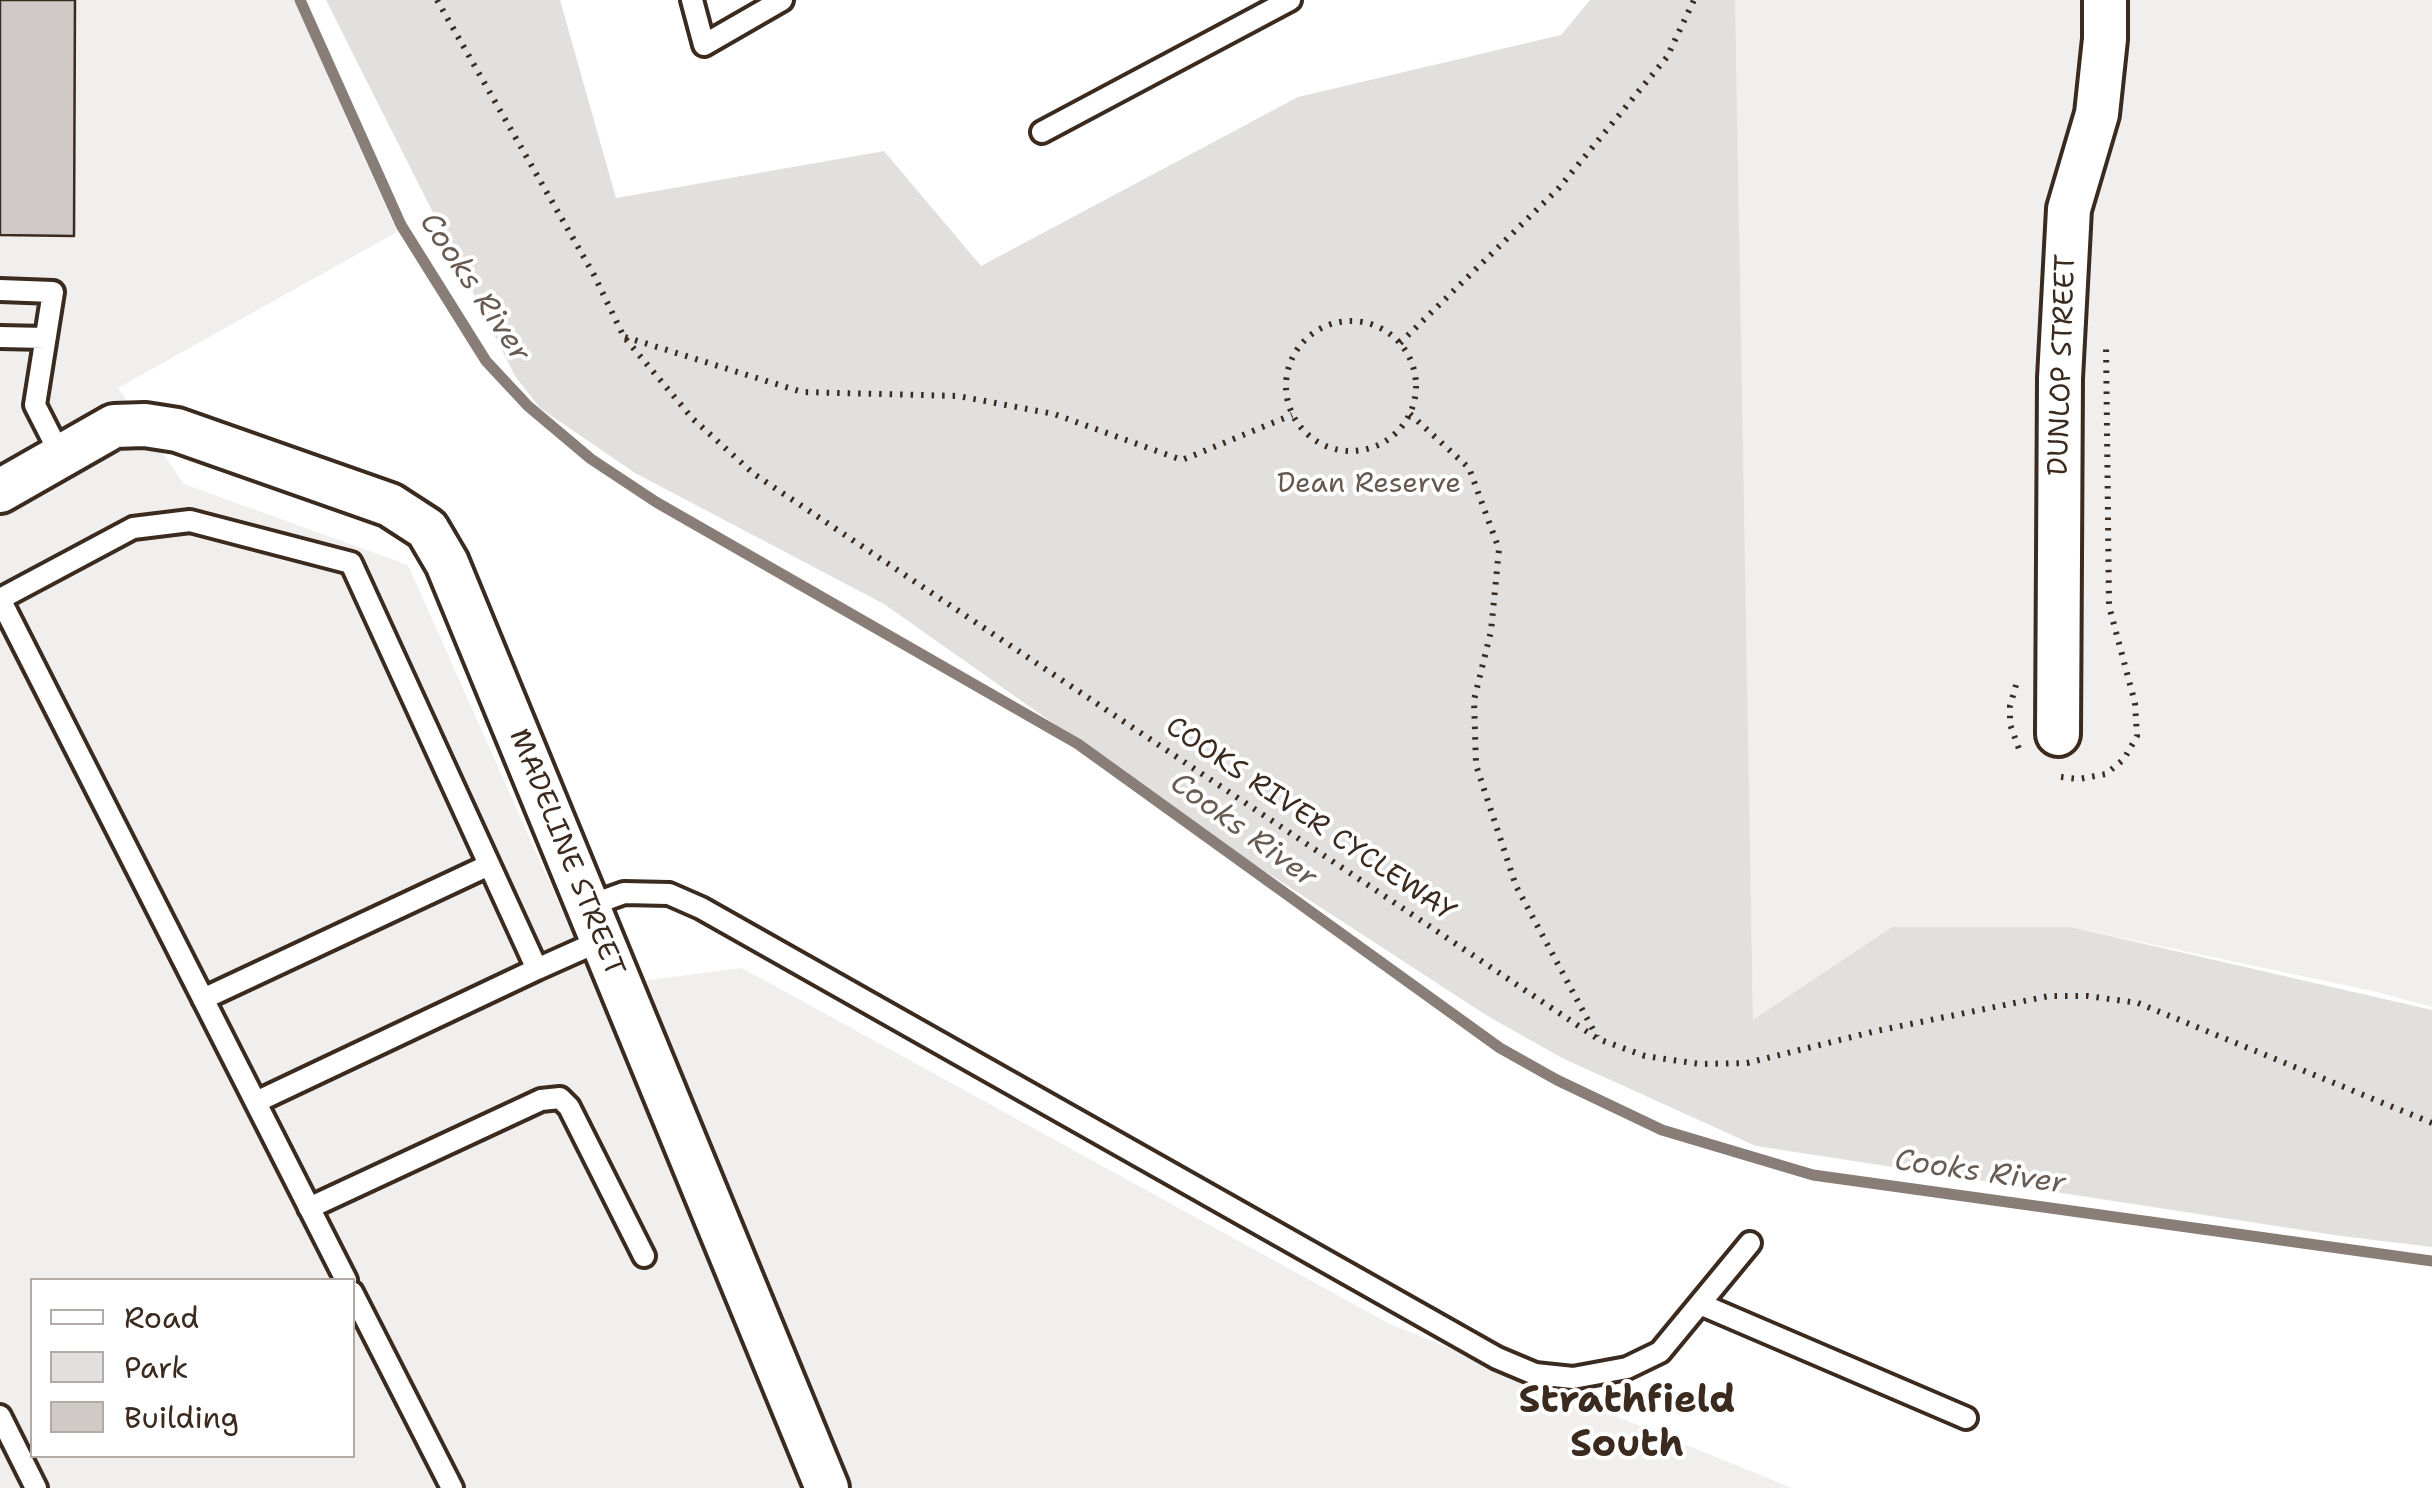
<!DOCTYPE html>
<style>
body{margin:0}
#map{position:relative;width:2432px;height:1488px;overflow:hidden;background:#fff;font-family:"Shantell Sans",sans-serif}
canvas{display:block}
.legend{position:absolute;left:30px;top:1278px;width:325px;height:180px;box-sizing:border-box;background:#fff;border:2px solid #b1aaa5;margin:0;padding:12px 18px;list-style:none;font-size:30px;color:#3b2a1e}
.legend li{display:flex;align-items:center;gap:20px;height:50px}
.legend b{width:50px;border:2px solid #b1aaa5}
</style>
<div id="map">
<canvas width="2432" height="1488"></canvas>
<ul class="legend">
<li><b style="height:12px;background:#fff"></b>Road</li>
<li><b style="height:28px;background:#e2e0de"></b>Park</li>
<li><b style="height:28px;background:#cfcac7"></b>Building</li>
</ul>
</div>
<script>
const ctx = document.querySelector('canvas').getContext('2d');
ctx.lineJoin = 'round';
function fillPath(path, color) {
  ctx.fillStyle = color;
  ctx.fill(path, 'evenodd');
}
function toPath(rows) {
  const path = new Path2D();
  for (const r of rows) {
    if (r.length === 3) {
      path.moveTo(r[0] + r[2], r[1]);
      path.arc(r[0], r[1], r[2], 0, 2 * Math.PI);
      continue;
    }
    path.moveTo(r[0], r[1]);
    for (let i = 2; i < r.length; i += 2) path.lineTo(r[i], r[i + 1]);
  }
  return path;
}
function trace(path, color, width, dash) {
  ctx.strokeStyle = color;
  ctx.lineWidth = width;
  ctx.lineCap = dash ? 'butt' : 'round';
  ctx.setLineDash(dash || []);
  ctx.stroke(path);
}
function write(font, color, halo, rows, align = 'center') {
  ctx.font = font + ' "Shantell Sans",sans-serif';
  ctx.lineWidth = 8;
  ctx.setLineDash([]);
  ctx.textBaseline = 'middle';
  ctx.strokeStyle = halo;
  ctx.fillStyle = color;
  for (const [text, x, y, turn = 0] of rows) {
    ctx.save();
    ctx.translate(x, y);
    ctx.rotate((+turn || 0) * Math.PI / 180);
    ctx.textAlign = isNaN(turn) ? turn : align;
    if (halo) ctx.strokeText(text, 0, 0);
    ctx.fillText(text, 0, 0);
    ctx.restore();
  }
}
fillPath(toPath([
 [0,0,294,0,397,232,118,388,184,484,408,565,596,987,742,968,1388,1323,1792,1488,0,1488],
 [32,1280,352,1280,352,1456,32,1456],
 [1733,0,2432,0,2432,1007,2377,992,2071,927,1892,927,1753,1021]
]), '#f1efee');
fillPath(toPath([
 [326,0,560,0,616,198,884,151,981,266,1298,97,1561,35,1590,0,1735,0,1753,1020,1892,927,2071,927,2432,1010,2432,1247,2341,1236,1756,1146,1562,1058,1486,1015,1240,855,884,604,635,473,540,408,515,376]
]), '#e2e0de');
trace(toPath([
 [300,0,401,225,486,361,528,406,591,459,656,502,1078,744,1500,1048,1557,1080,1662,1130,1813,1175,2432,1261]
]), '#887e77', 11);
const building = toPath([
 [0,0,75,0,74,236,0,235,0,0]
]);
fillPath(building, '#cfcac7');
trace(building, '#3b2a1e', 2.5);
const service = toPath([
 [692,0,704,45,782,0],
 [1042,132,1290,0],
 [0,290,53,292,35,405,61,456],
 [0,337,45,338],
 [0,599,133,528,190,521,351,563,537,969,602,940],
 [0,599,346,1280],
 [588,906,624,893,669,894,701,908,1497,1358,1535,1374,1573,1378,1627,1368,1660,1352,1750,1243],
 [203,999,489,865],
 [256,1102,537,969],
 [309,1208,541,1100,560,1098,569,1107,644,1256],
 [352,1292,452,1488],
 [1700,1304,1966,1418],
 [0,1416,36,1488]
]);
const minor = toPath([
 [0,491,114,426,145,425,177,430,390,505,427,529,447,563,827,1488],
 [2058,734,2060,378,2069,209,2097,114,2105,39,2105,0]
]);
trace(service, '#3b2a1e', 28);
trace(minor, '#3b2a1e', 50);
trace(toPath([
 [437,0,594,275,624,337,693,419,754,474,1598,1039,1645,1056,1700,1064,1747,1063,1876,1031,2049,996,2088,996,2138,1003,2432,1123],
 [1351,386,65],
 [625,337,802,392,958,396,1054,414,1182,460,1292,415],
 [1400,343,1558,189,1667,57,1694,0],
 [1410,414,1469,468,1499,549,1491,631,1474,700,1476,765,1516,886,1597,1037],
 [2016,685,2010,706,2010,724,2019,749],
 [2061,777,2079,779,2106,774,2124,759,2137,736,2135,703,2109,606,2106,343]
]), '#3b2a1e', 6, [2.5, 8]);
trace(service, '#fff', 20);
trace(minor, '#fff', 42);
write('28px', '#3b2a1e', '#fff', [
 ["DUNLOP STREET",2063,365,-88],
 ["COOKS RIVER CYCLEWAY",1310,820,34],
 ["MADELINE STREET",566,853,68]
]);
write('28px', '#65584e', '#fff', [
 ["Dean Reserve",1369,485]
]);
write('italic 30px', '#685b52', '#fff', [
 ["Cooks River",474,288,56],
 ["Cooks River",1243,831,36],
 ["Cooks River",1980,1173,8]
]);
write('bold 38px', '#3b2a1e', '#fff', [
 ["Strathfield",1627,1402],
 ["South",1627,1446]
]);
</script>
